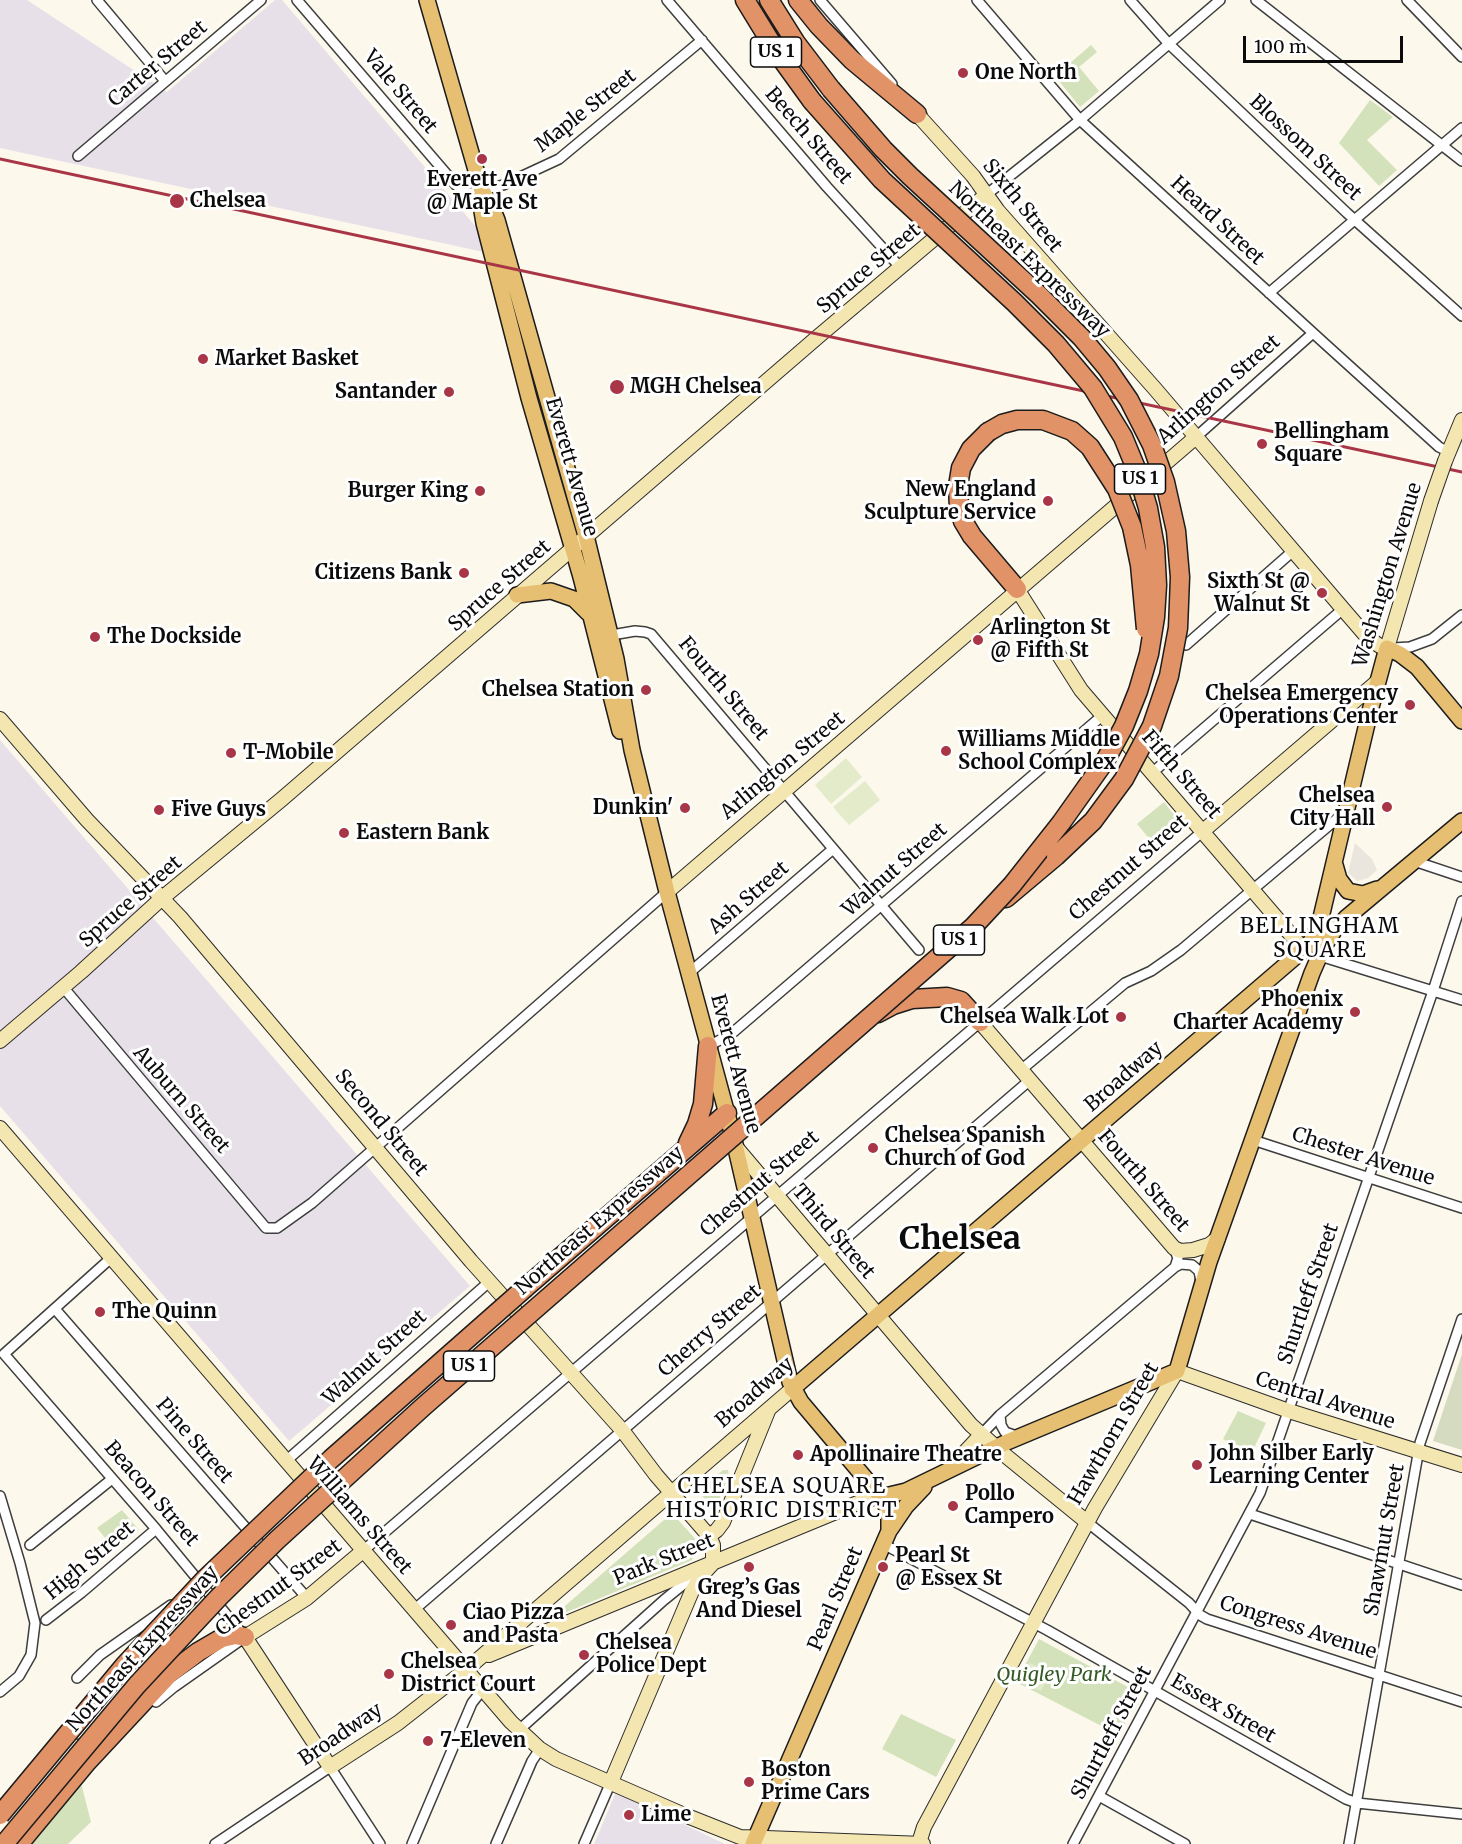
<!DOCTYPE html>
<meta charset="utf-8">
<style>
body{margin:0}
#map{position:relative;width:1462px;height:1844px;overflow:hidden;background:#fcf8ec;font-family:Merriweather,serif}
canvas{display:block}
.scale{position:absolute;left:1243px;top:36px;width:160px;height:27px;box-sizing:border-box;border:3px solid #0b0b0b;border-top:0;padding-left:8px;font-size:18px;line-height:21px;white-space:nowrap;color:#0b0b0b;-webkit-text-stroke:4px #fff;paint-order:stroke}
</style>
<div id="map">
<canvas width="1462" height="1844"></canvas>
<div class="scale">100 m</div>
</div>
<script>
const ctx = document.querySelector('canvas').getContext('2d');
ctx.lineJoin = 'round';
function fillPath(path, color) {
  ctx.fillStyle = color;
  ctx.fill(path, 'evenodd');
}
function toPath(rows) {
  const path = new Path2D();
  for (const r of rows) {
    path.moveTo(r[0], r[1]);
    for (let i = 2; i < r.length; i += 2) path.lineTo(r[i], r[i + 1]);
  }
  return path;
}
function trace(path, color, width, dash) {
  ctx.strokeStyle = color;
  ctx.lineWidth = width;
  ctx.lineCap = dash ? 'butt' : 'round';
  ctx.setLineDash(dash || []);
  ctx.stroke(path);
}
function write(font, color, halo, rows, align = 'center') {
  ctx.font = font + ' Merriweather,serif';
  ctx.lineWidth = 6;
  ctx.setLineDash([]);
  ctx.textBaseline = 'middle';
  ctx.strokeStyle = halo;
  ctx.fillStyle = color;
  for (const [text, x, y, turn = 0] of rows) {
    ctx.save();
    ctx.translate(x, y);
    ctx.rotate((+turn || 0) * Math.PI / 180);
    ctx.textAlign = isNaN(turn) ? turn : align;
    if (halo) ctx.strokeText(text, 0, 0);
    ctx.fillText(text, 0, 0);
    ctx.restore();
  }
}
fillPath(toPath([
 [0,0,27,0,167,92,275,0,282,0,476,227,484,252,0,148],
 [0,740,470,1286,289,1441,0,1106],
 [616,1792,725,1844,594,1844]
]), '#e7e0e9');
fillPath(toPath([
 [1091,45,1097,52,1079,67,1099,91,1080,107,1055,76],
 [1370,100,1393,117,1367,140,1397,170,1379,186,1339,143],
 [1164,802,1185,829,1159,850,1137,824],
 [1238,1411,1266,1423,1251,1454,1223,1439],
 [723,1470,728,1470,729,1475,718,1502,708,1501,702,1496,701,1489],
 [122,1510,139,1530,115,1550,97,1528],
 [672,1513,699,1543,692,1560,550,1619],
 [1039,1639,1141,1694,1119,1735,1016,1682],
 [901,1714,956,1740,936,1777,882,1749],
 [80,1779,91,1822,68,1844,29,1844]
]), '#d3e2bb');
fillPath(toPath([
 [1462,1354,1462,1450,1433,1441]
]), '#d5dbc1');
fillPath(toPath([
 [846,758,862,777,831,804,815,785],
 [865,781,880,800,849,825,833,807],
 [1030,1663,1050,1673,1041,1691,1021,1681]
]), '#e3ebcb');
fillPath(toPath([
 [1355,843,1372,859,1377,870,1368,878,1357,881,1348,873]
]), '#ebe6dd');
const street = toPath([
 [97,0,165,81],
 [297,0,456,185,467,194,503,185,559,159,702,40],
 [667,0,827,187,900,267],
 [820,0,892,84],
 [977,0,1080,120,1323,342,1439,447,1449,452],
 [1130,0,1169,44,1347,213,1462,316],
 [1256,0,1462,161],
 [1407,0,1462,57],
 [78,156,261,0],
 [986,195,1080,120,1220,0],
 [1269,293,1462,128],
 [1196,437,1313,333],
 [606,636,635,631,645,632,651,634,919,950],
 [1186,645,1293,551],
 [1393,648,1410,647,1432,639,1462,615],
 [1153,772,1343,609],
 [1414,861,1462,877],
 [1320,956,1462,1000],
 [689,973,833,849],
 [63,987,266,1228,277,1228,312,1203,667,892],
 [708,1046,730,1035,1103,715],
 [1021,1070,1125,983,1151,971,1181,950,1345,812],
 [1253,1140,1462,1208],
 [111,1258,4,1354,156,1529,245,1637,174,1687,156,1702],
 [1175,1267,1181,1264,1192,1265,1199,1271,1201,1282],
 [55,1309,307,1598],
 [1000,1415,1001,1425,1005,1432,1019,1437],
 [981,1435,1000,1415,1175,1267,1178,1258,1174,1248],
 [286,1461,489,1282],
 [0,1496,20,1563,35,1623,31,1655,19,1676,0,1692],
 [1250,1514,1462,1585],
 [1087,1522,1189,1603,1200,1615,1207,1619,1462,1702],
 [883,1544,1047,1630,1346,1799,1357,1803,1462,1814],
 [30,1545,112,1479],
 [364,1550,1203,831],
 [415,1609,1030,1080],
 [46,1620,81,1593,156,1529],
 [77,1678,100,1655,171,1605],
 [519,1730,664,1600,696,1574],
 [78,1734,137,1672],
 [1099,1796,1185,1844],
 [215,1844,330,1767,380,1844],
 [412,1844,472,1703,483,1689],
 [496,1844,532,1761,540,1749],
 [584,1844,611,1782],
 [1073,1844,1260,1493,1433,991,1462,901],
 [1349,1844,1420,1443,1462,1319]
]);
const secondary = toPath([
 [917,114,973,176,998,211,1156,390,1343,609,1368,638,1380,646,1387,648,1431,501],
 [1445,461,1462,420],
 [1017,589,1081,690,1304,950],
 [0,719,87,820,180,917,471,1261,622,1430,656,1475,709,1536,713,1545,713,1563,701,1576,692,1591,611,1782],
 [1203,831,1378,681],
 [667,892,1196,437],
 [980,1022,1174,1248,1180,1251,1193,1250,1209,1245,1218,1238],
 [0,1041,81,972,161,899,282,799,820,335,986,195],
 [0,1128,511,1722,540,1749,556,1759,682,1814,740,1837,923,1844],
 [735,1146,971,1425,1006,1456,1087,1522],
 [950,1468,981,1435],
 [709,1536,717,1530,723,1522,768,1411],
 [364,1550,307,1598,245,1637,330,1767,398,1723,467,1669,792,1389],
 [489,1655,865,1500,881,1497],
 [919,1843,924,1827,1095,1508,1177,1371,1289,1411,1462,1465]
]);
const primary = toPath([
 [427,0,482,191,490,203,497,220,586,536,616,659,632,750,667,892,734,1140,790,1382,801,1402,881,1497,889,1511,889,1531],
 [482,191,481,205,484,223,529,398,581,577,620,731],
 [517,595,551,591,574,599,588,613],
 [1335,865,1339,879,1348,891,1363,894,1377,889],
 [792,1389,1309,945,1319,926,1370,711,1387,648,1400,654,1417,667,1462,721],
 [881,1497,906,1491,1007,1442,1177,1371,1209,1262,1312,973,1323,948,1335,929,1346,918,1462,821],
 [753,1844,889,1531,906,1506,924,1487]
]);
const highway = toPath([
 [745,0,778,54,812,101],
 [769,0,796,43,831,89],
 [798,0,819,26,852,60,917,114],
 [988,432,971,449,961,468,958,486,959,508,963,521,972,536,1017,589],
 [1006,898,1056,856],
 [878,1013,893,1005,912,999,947,997,961,1001,980,1022],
 [688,1143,697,1124,703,1104,708,1046],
 [525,1288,727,1113],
 [19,1844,87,1762,169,1674,198,1652,222,1638,235,1635,245,1637]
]);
trace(street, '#3e3e3e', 12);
trace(secondary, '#2d2d2d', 16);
trace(primary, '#1c1c1c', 18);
trace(highway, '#1c1c1c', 21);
trace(street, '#fff', 9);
trace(secondary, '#f4e6b0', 14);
trace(primary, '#e6bf72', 15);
trace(highway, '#e19266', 18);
trace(toPath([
 [0,159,1462,472]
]), '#a83647', 3);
const secondaryBridge = toPath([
 [1431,501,1445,461]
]);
const highwayBridge = toPath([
 [831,89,883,149,910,176,1039,295,1082,338,1107,368,1129,400,1152,445,1165,482,1176,531,1180,577,1178,628,1169,676,1152,726,1124,779,1093,821,1056,856],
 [988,432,1002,424,1017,420,1043,420,1072,431,1090,447,1117,489,1132,527,1140,565,1146,629],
 [0,1815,124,1666,206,1578,331,1459,525,1288],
 [4,1844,137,1685,219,1597,277,1540,424,1406,973,927,1012,885,1061,823,1105,761,1124,726,1138,691,1149,654,1155,617,1157,585,1155,547,1148,508,1137,471,1123,437,1093,388,1056,344,1015,303,882,180,812,101]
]);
trace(secondaryBridge, '#2d2d2d', 16, []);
trace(highwayBridge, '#1c1c1c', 21, []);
trace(secondaryBridge, '#f4e6b0', 14);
trace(highwayBridge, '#e19266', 18);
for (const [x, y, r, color] of [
 [963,73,6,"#a83647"],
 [482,159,6,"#a83647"],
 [177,201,8,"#a83647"],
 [203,359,6,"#a83647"],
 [617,387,8,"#a83647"],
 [449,392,6,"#a83647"],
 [1262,444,6,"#a83647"],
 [480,491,6,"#a83647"],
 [1048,501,6,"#a83647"],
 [464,573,6,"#a83647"],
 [1322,593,6,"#a83647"],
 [95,637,6,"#a83647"],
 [978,640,6,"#a83647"],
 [646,690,6,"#a83647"],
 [1410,705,6,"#a83647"],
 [946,751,6,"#a83647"],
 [231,753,6,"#a83647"],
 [1387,807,6,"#a83647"],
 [685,808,6,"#a83647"],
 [159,810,6,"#a83647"],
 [344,833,6,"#a83647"],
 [1355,1012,6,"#a83647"],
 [1121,1017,6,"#a83647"],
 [873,1148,6,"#a83647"],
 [100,1312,6,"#a83647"],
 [798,1455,6,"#a83647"],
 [1197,1465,6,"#a83647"],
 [953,1506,6,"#a83647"],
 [749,1567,6,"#a83647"],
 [883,1567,6,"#a83647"],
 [451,1625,6,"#a83647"],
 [584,1655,6,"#a83647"],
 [389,1674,6,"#a83647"],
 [428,1741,6,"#a83647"],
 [749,1782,6,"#a83647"],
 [629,1815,6,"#a83647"]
]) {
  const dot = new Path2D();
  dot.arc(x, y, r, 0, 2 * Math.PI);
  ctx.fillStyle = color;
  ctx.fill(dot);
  trace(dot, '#fff', 2);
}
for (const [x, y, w] of [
 [776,52,51],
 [1140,479,51],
 [959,940,51],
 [469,1366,51]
]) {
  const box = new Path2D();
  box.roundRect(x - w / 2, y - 15, w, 30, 4.5);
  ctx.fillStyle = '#fff';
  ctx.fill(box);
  trace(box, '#0b0b0b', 1.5);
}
write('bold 18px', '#0b0b0b', null, [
 ["US 1",776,52],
 ["US 1",1140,479],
 ["US 1",959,940],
 ["US 1",469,1366]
]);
write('20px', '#0b0b0b', '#fff', [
 ["Carter Street",158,64,-40],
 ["Vale Street",400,92,50],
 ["Maple Street",586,111,-38],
 ["Beech Street",808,136,49],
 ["Blossom Street",1305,148,43],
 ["Sixth Street",1022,206,51],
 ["Heard Street",1217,221,43],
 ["Northeast Expressway",1029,260,44],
 ["Spruce Street",869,269,-40],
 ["Arlington Street",1219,390,-41],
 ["Everett Avenue",571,467,74],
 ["Washington Avenue",1388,575,-73],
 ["Spruce Street",500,586,-41],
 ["Fourth Street",723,689,50],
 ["Arlington Street",783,766,-40],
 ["Fifth Street",1181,775,49],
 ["Chestnut Street",1129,868,-41],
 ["Walnut Street",895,870,-41],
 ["Ash Street",749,898,-41],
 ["Spruce Street",131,902,-41],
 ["Everett Avenue",735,1064,75],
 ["Broadway",1124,1077,-41],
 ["Auburn Street",181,1100,49],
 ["Second Street",381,1123,50],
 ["Chester Avenue",1363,1157,18],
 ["Fourth Street",1143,1181,49],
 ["Chestnut Street",760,1184,-41],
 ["Northeast Expressway",600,1221,-41],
 ["Third Street",833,1232,50],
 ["Shurtleff Street",1309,1294,-71],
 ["Cherry Street",710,1331,-41],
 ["Walnut Street",375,1358,-42],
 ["Broadway",755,1393,-41],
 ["Central Avenue",1325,1401,18],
 ["Hawthorn Street",1114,1434,-60],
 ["Pine Street",194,1441,49],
 ["Beacon Street",151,1494,49],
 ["Williams Street",359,1516,49],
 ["Shawmut Street",1385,1540,-80],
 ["Park Street",664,1560,-22],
 ["High Street",90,1561,-40],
 ["Chestnut Street",279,1588,-36],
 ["Pearl Street",836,1599,-67],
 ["Congress Avenue",1298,1628,18],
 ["Northeast Expressway",143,1649,-48],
 ["Essex Street",1223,1709,30],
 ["Shurtleff Street",1112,1733,-62],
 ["Broadway",341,1735,-34]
]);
write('bold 20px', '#0b0b0b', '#fff', [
 ["One North",975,73],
 ["Everett Ave",482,180,"center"],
 ["@ Maple St",482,203,"center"],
 ["Chelsea",190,201],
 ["Market Basket",215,359],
 ["MGH Chelsea",630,387],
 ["Santander",437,392,"right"],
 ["Bellingham",1274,432],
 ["Square",1274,455],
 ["New England",1036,490,"right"],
 ["Sculpture Service",1036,513,"right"],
 ["Burger King",468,491,"right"],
 ["Citizens Bank",452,573,"right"],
 ["Sixth St @",1310,582,"right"],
 ["Walnut St",1310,605,"right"],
 ["Arlington St",990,628],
 ["@ Fifth St",990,651],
 ["The Dockside",107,637],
 ["Chelsea Station",634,690,"right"],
 ["Chelsea Emergency",1398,694,"right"],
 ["Operations Center",1398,717,"right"],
 ["Williams Middle",958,740],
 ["School Complex",958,763],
 ["T-Mobile",243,753],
 ["Chelsea",1375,796,"right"],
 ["City Hall",1375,819,"right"],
 ["Dunkin'",673,808,"right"],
 ["Five Guys",171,810],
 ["Eastern Bank",356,833],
 ["Phoenix",1343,1000,"right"],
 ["Charter Academy",1343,1023,"right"],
 ["Chelsea Walk Lot",1109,1017,"right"],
 ["Chelsea Spanish",885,1136],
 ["Church of God",885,1159],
 ["The Quinn",112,1312],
 ["John Silber Early",1209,1454],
 ["Learning Center",1209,1477],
 ["Apollinaire Theatre",810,1455],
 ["Pollo",965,1494],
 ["Campero",965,1517],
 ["Pearl St",895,1556],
 ["@ Essex St",895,1579],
 ["Greg’s Gas",749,1588,"center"],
 ["And Diesel",749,1611,"center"],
 ["Ciao Pizza",463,1613],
 ["and Pasta",463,1636],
 ["Chelsea",596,1643],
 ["Police Dept",596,1666],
 ["Chelsea",401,1662],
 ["District Court",401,1685],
 ["7-Eleven",440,1741],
 ["Boston",761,1770],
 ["Prime Cars",761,1793],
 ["Lime",641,1815]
], 'left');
write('italic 20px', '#355a25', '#fff', [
 ["Quigley Park",1054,1675]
]);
ctx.letterSpacing = '1.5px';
write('21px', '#0b0b0b', '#fff', [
 ["BELLINGHAM",1320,927],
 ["SQUARE",1320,951],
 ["CHELSEA SQUARE",782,1487],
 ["HISTORIC DISTRICT",782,1511]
]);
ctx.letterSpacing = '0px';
write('bold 32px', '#0b0b0b', '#fff', [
 ["Chelsea",960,1240]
]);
</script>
